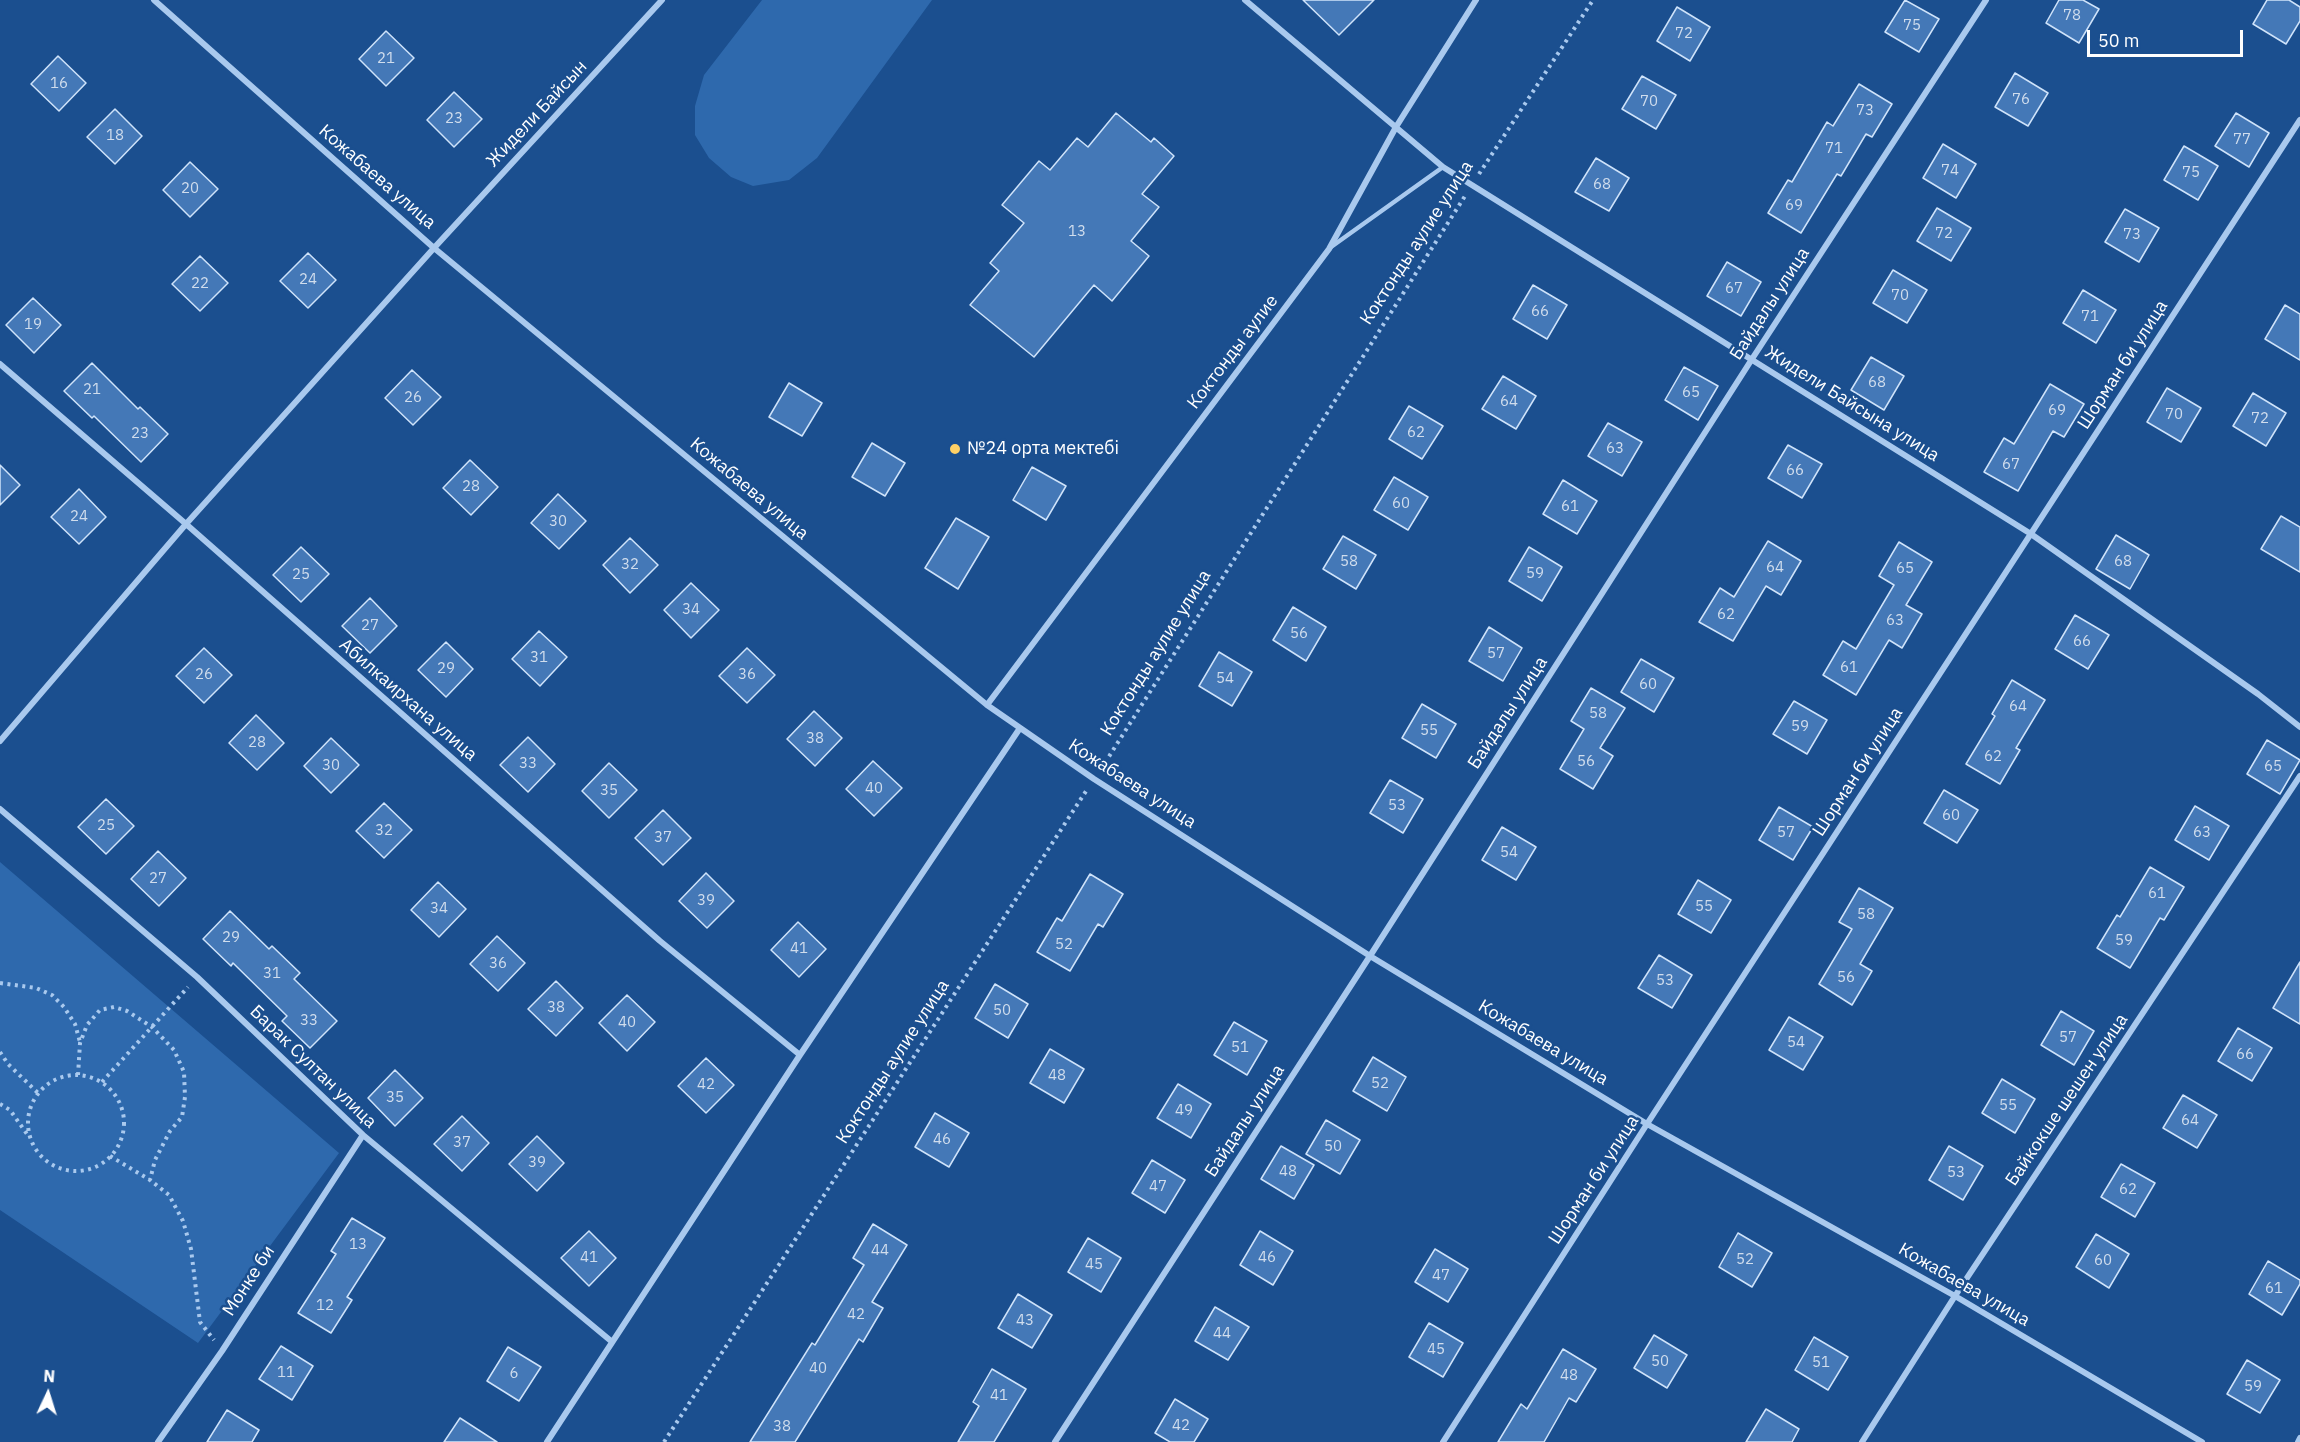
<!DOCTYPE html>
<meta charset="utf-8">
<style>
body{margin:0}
#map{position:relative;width:2300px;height:1442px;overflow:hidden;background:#1b4f8f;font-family:"IBM Plex Sans",sans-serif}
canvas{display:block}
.north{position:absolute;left:18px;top:1364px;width:60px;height:60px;-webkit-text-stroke:4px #1b4f8f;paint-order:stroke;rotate:4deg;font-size:16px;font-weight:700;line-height:24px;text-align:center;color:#fff}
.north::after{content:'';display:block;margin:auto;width:21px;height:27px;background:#fff;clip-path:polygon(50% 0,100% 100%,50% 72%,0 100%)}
.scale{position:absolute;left:2087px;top:30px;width:156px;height:27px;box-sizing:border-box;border:3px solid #fff;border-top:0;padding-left:8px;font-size:18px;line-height:21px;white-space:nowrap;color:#fff;-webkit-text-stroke:4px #1b4f8f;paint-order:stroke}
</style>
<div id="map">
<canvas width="2300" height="1442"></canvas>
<div class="north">N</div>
<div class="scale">50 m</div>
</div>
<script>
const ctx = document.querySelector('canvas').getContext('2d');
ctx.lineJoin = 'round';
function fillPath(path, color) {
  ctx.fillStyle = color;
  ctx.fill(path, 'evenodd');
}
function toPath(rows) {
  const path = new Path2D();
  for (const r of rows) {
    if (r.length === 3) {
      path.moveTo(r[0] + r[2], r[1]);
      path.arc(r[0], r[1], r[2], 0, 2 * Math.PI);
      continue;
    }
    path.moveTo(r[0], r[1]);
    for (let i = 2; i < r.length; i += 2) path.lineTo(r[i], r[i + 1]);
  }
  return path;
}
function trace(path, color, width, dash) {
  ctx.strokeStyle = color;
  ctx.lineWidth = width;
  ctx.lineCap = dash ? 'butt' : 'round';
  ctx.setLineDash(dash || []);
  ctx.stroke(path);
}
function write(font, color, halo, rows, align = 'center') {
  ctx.font = font + ' "IBM Plex Sans",sans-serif';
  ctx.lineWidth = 5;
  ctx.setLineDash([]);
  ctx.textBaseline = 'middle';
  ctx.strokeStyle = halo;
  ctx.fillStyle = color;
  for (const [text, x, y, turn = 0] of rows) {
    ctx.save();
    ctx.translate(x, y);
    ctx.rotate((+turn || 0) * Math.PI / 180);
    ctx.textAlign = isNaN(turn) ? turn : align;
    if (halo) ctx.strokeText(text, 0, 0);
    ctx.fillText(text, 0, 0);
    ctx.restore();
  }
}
fillPath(toPath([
 [762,0,932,0,817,158,789,180,753,186,731,177,709,158,695,135,695,106,704,75],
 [0,862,339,1153,198,1343,0,1210]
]), '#2e69ad');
const building = toPath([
 [1303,0,1374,0,1339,35,1303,0],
 [1905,0,1939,19,1919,52,1885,32,1905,0],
 [2059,0,2083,0,2099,9,2079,43,2046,23,2059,0],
 [2267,0,2289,0,2300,7,2300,21,2286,44,2253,24,2267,0],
 [1677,7,1710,27,1690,61,1657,41,1677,7],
 [386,31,414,58,386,86,359,59,386,31],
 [58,56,86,83,59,111,31,84,58,56],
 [2015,73,2048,93,2028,126,1995,107,2015,73],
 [1642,76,1676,95,1656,129,1622,109,1642,76],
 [1859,84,1892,104,1872,137,1866,134,1841,176,1837,174,1801,233,1768,213,1788,180,1792,182,1827,122,1833,126,1859,84],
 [454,92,482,119,454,147,427,120,454,92],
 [115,109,142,136,115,164,87,137,115,109],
 [1116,113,1151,142,1154,138,1174,156,1142,194,1159,207,1131,241,1149,256,1112,301,1094,285,1034,357,970,305,999,271,990,263,1024,223,1002,205,1039,161,1050,170,1077,138,1088,147,1116,113],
 [2236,113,2269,133,2249,167,2215,146,2236,113],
 [1943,144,1976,164,1956,198,1923,178,1943,144],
 [2184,146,2218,166,2198,200,2164,180,2184,146],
 [1596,158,1629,178,1609,211,1575,192,1596,158],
 [190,162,218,189,190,217,163,190,190,162],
 [1937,208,1971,228,1951,261,1917,241,1937,208],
 [2125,209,2159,228,2139,262,2105,242,2125,209],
 [308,253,336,280,308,308,280,281,308,253],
 [200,256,228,283,200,311,172,284,200,256],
 [1727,262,1761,282,1741,316,1707,296,1727,262],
 [1893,270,1927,290,1907,323,1873,303,1893,270],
 [1533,285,1567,305,1547,339,1513,319,1533,285],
 [2083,290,2116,310,2096,343,2063,323,2083,290],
 [33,298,61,325,34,353,6,325,33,298],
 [2285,305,2300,314,2300,360,2265,339,2285,305],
 [1871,357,1904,376,1884,410,1851,390,1871,357],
 [92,363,138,409,140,407,168,434,141,462,94,416,92,418,64,391,92,363],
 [1684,367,1718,386,1698,420,1665,400,1684,367],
 [412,370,441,397,413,425,385,398,412,370],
 [1503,376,1536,396,1516,429,1482,409,1503,376],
 [789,383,822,403,802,436,769,417,789,383],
 [2050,384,2084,404,2064,437,2053,431,2018,491,1984,472,2004,438,2014,444,2050,384],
 [2167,388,2201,408,2181,442,2147,422,2167,388],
 [2253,393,2286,413,2266,446,2233,426,2253,393],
 [1409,406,1443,426,1422,459,1389,439,1409,406],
 [1608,423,1642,442,1622,476,1588,456,1608,423],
 [872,443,905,463,885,496,852,477,872,443],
 [1788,445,1822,464,1802,498,1768,478,1788,445],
 [470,460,498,487,471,515,443,488,470,460],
 [0,465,20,485,0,505,0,465],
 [1032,467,1066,486,1046,520,1013,500,1032,467],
 [1394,477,1428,497,1408,530,1374,510,1394,477],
 [1563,480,1597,501,1577,534,1543,514,1563,480],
 [79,489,106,517,79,544,51,517,79,489],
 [558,494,586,521,559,549,531,523,558,494],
 [2281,516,2300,527,2300,572,2261,549,2281,516],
 [956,518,989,537,958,589,925,568,956,518],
 [2116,535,2149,555,2130,589,2096,569,2116,535],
 [1343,536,1376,555,1356,589,1323,569,1343,536],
 [630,538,658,565,630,593,603,565,630,538],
 [1768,541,1801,561,1781,595,1766,586,1733,641,1699,622,1720,588,1734,597,1768,541],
 [1899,542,1932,562,1906,605,1922,614,1902,648,1889,640,1856,695,1823,675,1843,641,1856,649,1894,585,1879,576,1899,542],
 [301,547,329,574,301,602,273,575,301,547],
 [1529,547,1562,567,1542,601,1509,581,1529,547],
 [691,583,719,610,691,638,664,610,691,583],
 [370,598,397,626,370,653,342,626,370,598],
 [1293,607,1326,627,1306,661,1273,640,1293,607],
 [2075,615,2109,635,2088,669,2055,649,2075,615],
 [1489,627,1522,648,1503,681,1469,661,1489,627],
 [539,631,567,657,540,686,512,659,539,631],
 [446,642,473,669,446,697,418,670,446,642],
 [204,648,232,675,204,703,176,676,204,648],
 [747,648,775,675,747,703,719,676,747,648],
 [1219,652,1252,672,1232,706,1199,686,1219,652],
 [1641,659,1674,678,1654,712,1621,692,1641,659],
 [2012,680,2045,700,2016,748,2020,750,2000,784,1966,764,1995,716,1992,714,2012,680],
 [1591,688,1625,708,1600,748,1613,756,1593,789,1560,769,1584,729,1571,721,1591,688],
 [1794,701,1827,720,1807,754,1773,734,1794,701],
 [1422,704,1456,724,1436,758,1402,738,1422,704],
 [814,711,842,738,815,766,787,739,814,711],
 [256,715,284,743,257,770,229,743,256,715],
 [528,737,555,764,528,792,500,765,528,737],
 [331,738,359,765,331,793,304,766,331,738],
 [2267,740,2300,760,2280,794,2247,774,2267,740],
 [873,761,902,788,874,816,846,789,873,761],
 [609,763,637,790,609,818,582,791,609,763],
 [1390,780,1423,799,1403,833,1370,813,1390,780],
 [1944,790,1978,810,1957,843,1924,823,1944,790],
 [106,799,134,826,106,854,78,827,106,799],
 [384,803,412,830,384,858,356,831,384,803],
 [2195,806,2229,826,2209,860,2175,840,2195,806],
 [1779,807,1813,827,1793,860,1759,840,1779,807],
 [663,810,691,838,663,865,635,838,663,810],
 [1502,827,1536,847,1516,880,1482,860,1502,827],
 [158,851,186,878,159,906,131,879,158,851],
 [2150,867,2184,887,2164,920,2160,918,2130,968,2097,948,2117,915,2120,917,2150,867],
 [706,873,734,901,707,928,679,901,706,873],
 [1090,874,1123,894,1103,927,1098,924,1070,971,1037,952,1057,918,1062,921,1090,874],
 [1698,880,1731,900,1711,933,1678,914,1698,880],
 [438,882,466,909,439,937,411,910,438,882],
 [1859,888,1893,908,1860,964,1872,971,1852,1005,1819,984,1852,929,1839,922,1859,888],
 [230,911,269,949,272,946,300,973,294,979,337,1021,310,1048,282,1021,287,1016,233,963,231,966,203,939,230,911],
 [798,922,826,949,799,977,771,950,798,922],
 [497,936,525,963,498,991,470,964,497,936],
 [1659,955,1692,975,1672,1008,1638,988,1659,955],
 [2300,962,2300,1024,2273,1008,2300,962],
 [556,981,583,1008,556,1036,528,1009,556,981],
 [995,984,1028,1004,1008,1038,975,1018,995,984],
 [627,995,655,1022,627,1051,599,1023,627,995],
 [2061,1011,2094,1031,2074,1065,2041,1045,2061,1011],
 [1789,1017,1823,1037,1803,1070,1769,1050,1789,1017],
 [1234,1022,1267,1041,1247,1075,1214,1055,1234,1022],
 [2238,1028,2272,1048,2252,1081,2218,1061,2238,1028],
 [1050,1049,1084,1069,1064,1103,1030,1083,1050,1049],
 [1373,1057,1406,1077,1387,1111,1353,1091,1373,1057],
 [706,1058,734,1085,706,1113,678,1086,706,1058],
 [395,1070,423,1098,395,1126,368,1098,395,1070],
 [2002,1079,2035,1099,2015,1133,1982,1113,2002,1079],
 [1178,1084,1211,1104,1191,1138,1157,1118,1178,1084],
 [2183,1095,2217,1115,2197,1148,2163,1128,2183,1095],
 [935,1113,969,1133,949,1167,915,1147,935,1113],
 [462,1116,489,1143,462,1171,434,1144,462,1116],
 [1326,1120,1360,1140,1340,1174,1306,1154,1326,1120],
 [537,1136,564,1163,537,1191,509,1164,537,1136],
 [1281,1146,1314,1165,1294,1199,1261,1179,1281,1146],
 [1949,1146,1983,1166,1963,1200,1929,1180,1949,1146],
 [1152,1160,1185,1180,1165,1213,1132,1193,1152,1160],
 [2121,1164,2155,1183,2135,1217,2101,1197,2121,1164],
 [352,1218,385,1238,347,1297,352,1300,331,1333,298,1313,336,1254,331,1251,352,1218],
 [873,1224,907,1245,872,1302,883,1308,863,1342,859,1339,795,1442,750,1442,812,1343,815,1345,864,1265,853,1258,873,1224],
 [589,1231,616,1258,589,1286,561,1258,589,1231],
 [1260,1231,1293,1251,1273,1285,1240,1265,1260,1231],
 [1738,1233,1772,1253,1752,1287,1719,1267,1738,1233],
 [2096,1234,2129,1254,2109,1288,2076,1267,2096,1234],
 [1088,1238,1121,1258,1101,1292,1068,1272,1088,1238],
 [1435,1249,1468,1269,1448,1302,1415,1282,1435,1249],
 [2268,1261,2300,1280,2300,1284,2282,1315,2249,1294,2268,1261],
 [1018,1294,1052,1315,1032,1348,998,1328,1018,1294],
 [1215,1307,1249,1327,1228,1360,1195,1341,1215,1307],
 [1429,1323,1463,1343,1443,1377,1409,1357,1429,1323],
 [1654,1335,1687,1355,1667,1388,1634,1368,1654,1335],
 [1814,1337,1848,1357,1828,1390,1795,1370,1814,1337],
 [281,1346,313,1366,292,1400,259,1379,281,1346],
 [508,1347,541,1367,519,1401,487,1381,508,1347],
 [1563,1349,1596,1369,1576,1402,1569,1398,1544,1442,1498,1442,1521,1404,1527,1409,1563,1349],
 [2247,1360,2280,1380,2260,1413,2227,1394,2247,1360],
 [992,1369,1026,1389,994,1442,958,1442,979,1406,973,1402,992,1369],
 [1175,1399,1208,1419,1194,1442,1170,1442,1155,1433,1175,1399],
 [1766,1409,1799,1429,1792,1442,1746,1442,1766,1409],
 [227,1410,259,1430,252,1442,207,1442,227,1410],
 [460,1418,497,1442,444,1442,460,1418]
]);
fillPath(building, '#4478b7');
trace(building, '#cfe3fa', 1.5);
trace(toPath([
 [1479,174,1593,0],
 [1101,769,1465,196],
 [0,983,36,988,52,995,64,1007,75,1024,80,1042],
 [0,1052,8,1064,38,1093],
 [76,1123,48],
 [78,1075,80,1043,87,1025,100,1010,114,1007,127,1011,152,1027,174,1050,184,1072,185,1097,182,1117,170,1131,155,1160,150,1180],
 [102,1082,188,987],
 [0,1104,10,1110,27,1134],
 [110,1156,150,1180,169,1195,183,1221,191,1249,200,1322,214,1340],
 [664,1442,1088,788]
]), '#a9c9ee', 4, [3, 4.5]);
trace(toPath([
 [1331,247,1443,167]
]), '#a9c9ee', 4.5);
trace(toPath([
 [154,0,434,248,987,705,1094,779,1370,956,1647,1124,1955,1296,2202,1442],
 [1245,0,1443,167,2031,534,2258,694,2300,727],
 [0,364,186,524,660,941,800,1055],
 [987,705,1329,249,1396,127,1476,0],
 [0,741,186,524,434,248,662,0],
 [0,809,197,977,363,1135,611,1341],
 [158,1442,222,1351,363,1135],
 [547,1442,800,1055,1020,728],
 [1055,1442,1370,956,1752,359,1986,0],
 [1443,1442,1647,1124,2300,120],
 [1862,1442,1955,1296,2300,776],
 [2298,1442,2300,1438]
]), '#a9c9ee', 6);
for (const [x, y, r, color] of [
 [955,449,6,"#ffd166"]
]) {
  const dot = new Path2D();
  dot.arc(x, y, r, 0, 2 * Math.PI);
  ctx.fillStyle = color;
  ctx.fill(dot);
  trace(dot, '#1b4f8f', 2);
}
write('15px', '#d0dded', null, [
 ["78",2072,16],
 ["75",1912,26],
 ["72",1684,34],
 ["21",386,59],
 ["16",59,84],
 ["76",2021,100],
 ["70",1649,102],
 ["73",1865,111],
 ["23",454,119],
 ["18",115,136],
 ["77",2242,140],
 ["71",1834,149],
 ["74",1950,171],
 ["75",2191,173],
 ["68",1602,185],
 ["20",190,189],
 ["69",1794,206],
 ["13",1077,232],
 ["72",1944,234],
 ["73",2132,235],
 ["24",308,280],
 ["22",200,284],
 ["67",1734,289],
 ["70",1900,296],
 ["66",1540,312],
 ["71",2090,317],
 ["19",33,325],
 ["68",1877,383],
 ["21",92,390],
 ["65",1691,393],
 ["26",413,398],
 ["64",1509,402],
 ["69",2057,411],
 ["70",2174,415],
 ["72",2260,419],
 ["62",1416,433],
 ["23",140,434],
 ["63",1615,449],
 ["67",2011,465],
 ["66",1795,471],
 ["28",471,487],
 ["60",1401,504],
 ["61",1570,507],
 ["24",79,517],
 ["30",558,522],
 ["58",1349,562],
 ["68",2123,562],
 ["32",630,565],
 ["64",1775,568],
 ["65",1905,569],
 ["59",1535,574],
 ["25",301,575],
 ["34",691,610],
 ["62",1726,615],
 ["63",1895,621],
 ["27",370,626],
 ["56",1299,634],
 ["66",2082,642],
 ["57",1496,654],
 ["31",539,658],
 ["61",1849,668],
 ["29",446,669],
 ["26",204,675],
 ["36",747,675],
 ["54",1225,679],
 ["60",1648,685],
 ["64",2018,707],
 ["58",1598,714],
 ["59",1800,727],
 ["55",1429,731],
 ["38",815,739],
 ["28",257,743],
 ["62",1993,757],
 ["56",1586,762],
 ["33",528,764],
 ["30",331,766],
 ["65",2273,767],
 ["40",874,789],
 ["35",609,791],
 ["53",1397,806],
 ["60",1951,816],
 ["25",106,826],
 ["32",384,831],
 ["57",1786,833],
 ["63",2202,833],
 ["37",663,838],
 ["54",1509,853],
 ["27",158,879],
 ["61",2157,894],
 ["39",706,901],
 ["55",1704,907],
 ["34",439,909],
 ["58",1866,915],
 ["29",231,938],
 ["59",2124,941],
 ["52",1064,945],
 ["41",799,949],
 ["36",498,964],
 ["31",272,974],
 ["56",1846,978],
 ["53",1665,981],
 ["38",556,1008],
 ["50",1002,1011],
 ["33",309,1021],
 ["40",627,1023],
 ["57",2068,1038],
 ["54",1796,1043],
 ["51",1240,1048],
 ["66",2245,1055],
 ["48",1057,1076],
 ["52",1380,1084],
 ["42",706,1085],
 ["35",395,1098],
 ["55",2008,1106],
 ["49",1184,1111],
 ["64",2190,1121],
 ["46",942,1140],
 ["37",462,1143],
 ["50",1333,1147],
 ["39",537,1163],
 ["48",1288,1172],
 ["53",1956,1173],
 ["47",1158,1187],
 ["62",2128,1190],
 ["13",358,1245],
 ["44",880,1251],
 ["41",589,1258],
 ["46",1267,1258],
 ["52",1745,1260],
 ["60",2103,1261],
 ["45",1094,1265],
 ["47",1441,1276],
 ["61",2274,1289],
 ["12",325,1306],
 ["42",856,1315],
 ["43",1025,1321],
 ["44",1222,1334],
 ["45",1436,1350],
 ["50",1660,1362],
 ["51",1821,1363],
 ["40",818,1369],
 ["11",286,1373],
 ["6",514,1374],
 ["48",1569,1376],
 ["59",2253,1387],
 ["41",999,1396],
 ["42",1181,1426],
 ["38",782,1427]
]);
write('18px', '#fff', '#1b4f8f', [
 ["Жидели Байсын",537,114,-47],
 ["Кожабаева улица",377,177,41],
 ["Коктонды аулие улица",1417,243,-57],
 ["Байдалы улица",1770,304,-57],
 ["Коктонды аулие",1233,352,-53],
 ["Шорман би улица",2123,365,-57],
 ["Жидели Байсына улица",1852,404,32],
 ["Кожабаева улица",749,489,40],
 ["Коктонды аулие улица",1156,653,-58],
 ["Абилкаирхана улица",408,700,41],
 ["Байдалы улица",1508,713,-57],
 ["Шорман би улица",1858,772,-57],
 ["Кожабаева улица",1132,784,33],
 ["Кожабаева улица",1543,1043,31],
 ["Коктонды аулие улица",893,1062,-57],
 ["Барак Султан улица",313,1067,44],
 ["Байкокше шешен улица",2067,1100,-56],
 ["Байдалы улица",1245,1121,-57],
 ["Шорман би улица",1594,1180,-57],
 ["Монке би",249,1281,-57],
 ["Кожабаева улица",1964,1285,30]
]);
write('18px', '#fff', '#1b4f8f', [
 ["№24 орта мектебі",967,449]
], 'left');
</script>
